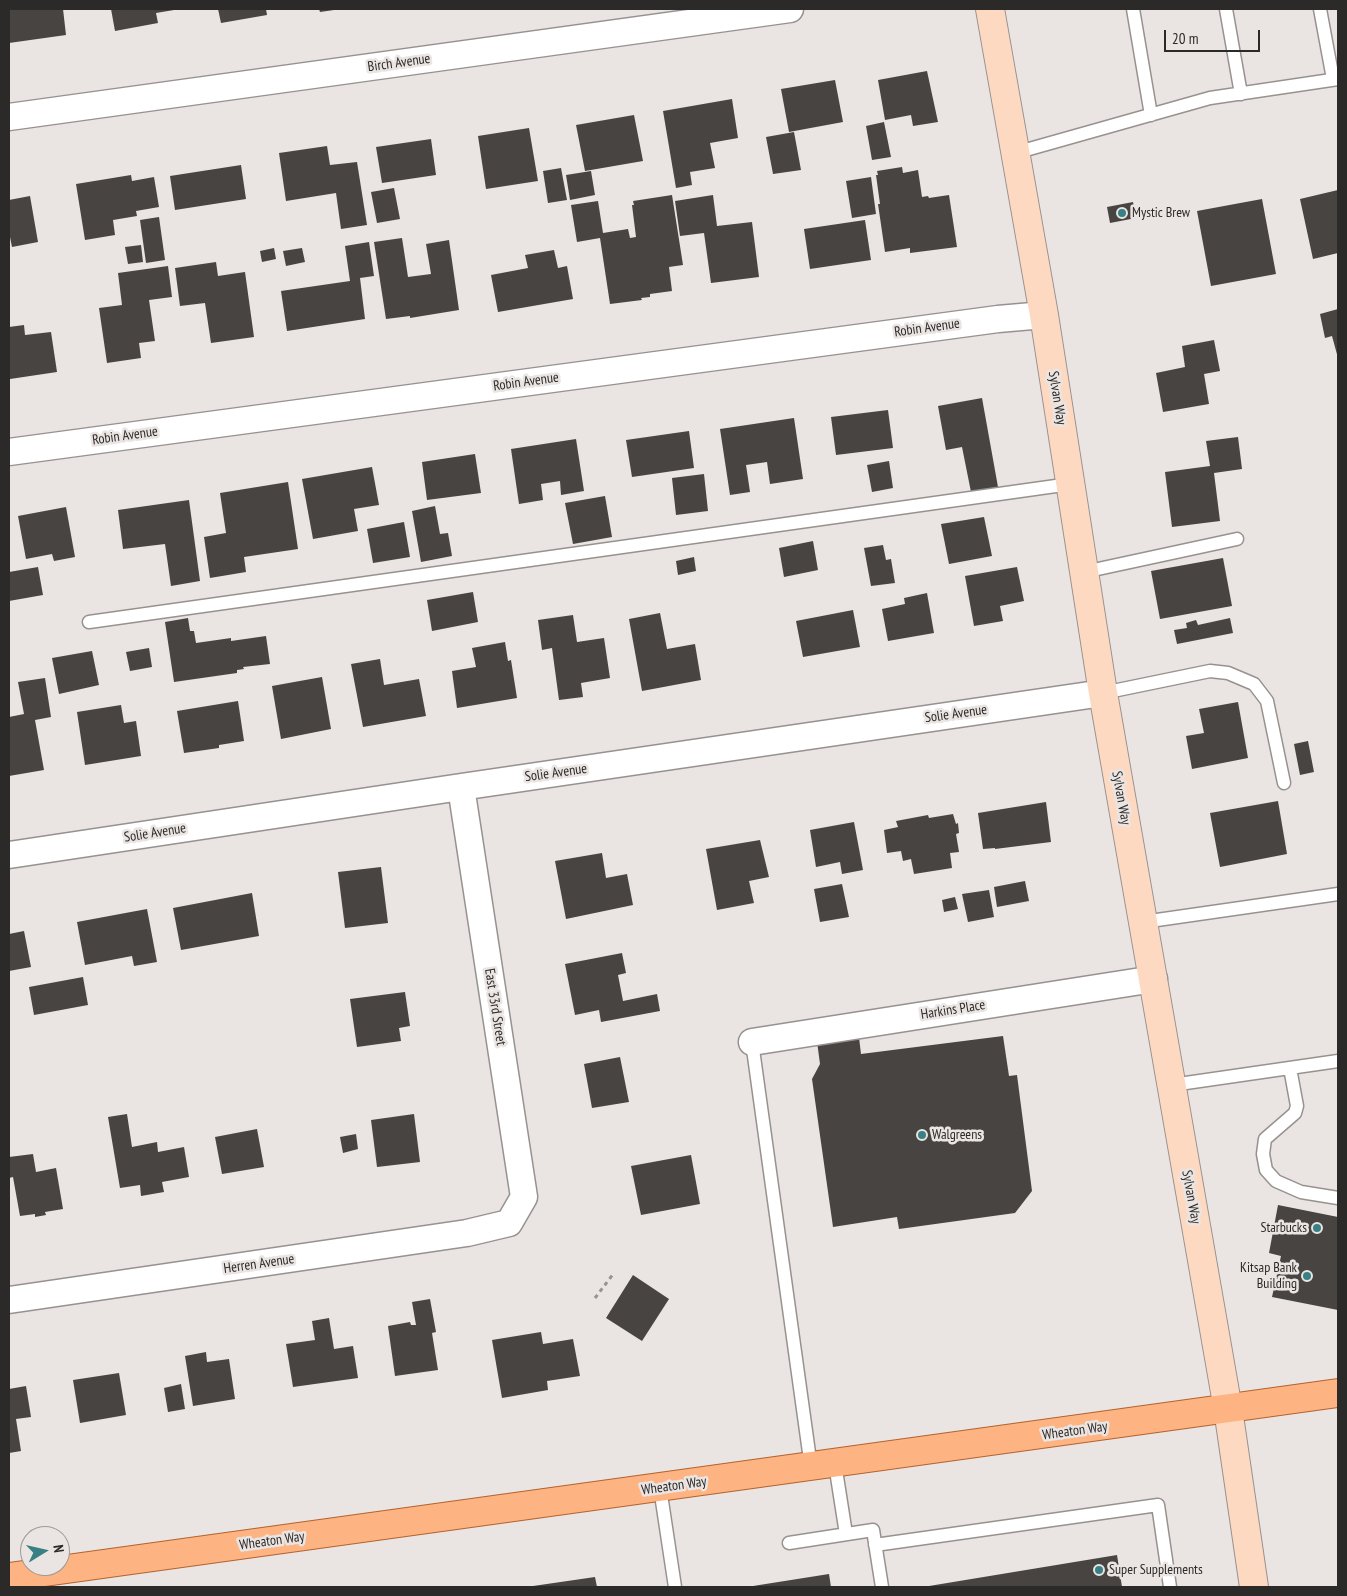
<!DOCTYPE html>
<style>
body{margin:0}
#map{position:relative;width:1347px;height:1596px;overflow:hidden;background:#eae5e2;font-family:"PT Sans Narrow",sans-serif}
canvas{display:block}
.frame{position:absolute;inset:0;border:10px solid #2c2a29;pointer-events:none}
.north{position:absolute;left:20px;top:1526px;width:50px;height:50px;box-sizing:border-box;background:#eae5e2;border:1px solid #9e9a98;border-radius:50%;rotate:81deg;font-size:14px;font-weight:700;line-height:20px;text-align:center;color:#2c2a29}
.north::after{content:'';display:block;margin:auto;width:18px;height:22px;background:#388084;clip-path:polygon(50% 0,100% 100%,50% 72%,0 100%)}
.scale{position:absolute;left:1164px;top:30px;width:96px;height:22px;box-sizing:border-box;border:2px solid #2c2a29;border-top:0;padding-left:6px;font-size:15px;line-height:18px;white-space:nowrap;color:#2c2a29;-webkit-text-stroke:4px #eae5e2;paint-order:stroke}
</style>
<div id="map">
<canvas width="1347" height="1596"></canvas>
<div class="frame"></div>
<div class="north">N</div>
<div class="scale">20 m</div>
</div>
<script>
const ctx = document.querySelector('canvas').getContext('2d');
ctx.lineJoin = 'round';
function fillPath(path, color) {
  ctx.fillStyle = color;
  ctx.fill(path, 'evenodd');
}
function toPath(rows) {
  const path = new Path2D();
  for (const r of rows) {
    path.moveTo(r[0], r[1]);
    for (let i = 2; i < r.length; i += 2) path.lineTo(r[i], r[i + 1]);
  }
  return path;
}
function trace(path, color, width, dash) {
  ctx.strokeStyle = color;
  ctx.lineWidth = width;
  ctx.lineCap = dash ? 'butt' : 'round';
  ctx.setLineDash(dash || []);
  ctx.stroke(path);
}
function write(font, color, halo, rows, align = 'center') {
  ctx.font = font + ' "PT Sans Narrow",sans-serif';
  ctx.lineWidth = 5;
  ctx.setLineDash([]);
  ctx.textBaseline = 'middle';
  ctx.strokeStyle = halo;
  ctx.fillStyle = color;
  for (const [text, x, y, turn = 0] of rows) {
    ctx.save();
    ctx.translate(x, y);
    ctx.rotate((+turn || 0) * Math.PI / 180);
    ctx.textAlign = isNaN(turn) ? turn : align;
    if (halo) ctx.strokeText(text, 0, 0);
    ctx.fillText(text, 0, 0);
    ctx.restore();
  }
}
fillPath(toPath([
 [9,9,63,9,66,35,9,43],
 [111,9,174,9,174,10,156,13,158,23,115,31],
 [218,9,266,9,267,15,221,23],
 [319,9,334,9,334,10,320,12],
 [927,71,938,122,913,126,911,115,885,120,878,80],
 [835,80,843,122,789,132,781,89],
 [732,99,738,138,710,143,715,168,690,172,692,185,676,188,663,111],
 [634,115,643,161,585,171,576,125],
 [884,122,891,157,872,160,866,126],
 [529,128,538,181,486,189,478,136],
 [794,132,801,170,773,174,766,137],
 [431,139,436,175,382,183,376,147],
 [327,146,330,165,357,162,367,225,341,229,336,193,286,201,279,153],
 [241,165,246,199,175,210,170,176],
 [902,167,903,173,918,170,922,197,928,196,929,198,949,195,957,247,910,253,910,248,885,252,878,204,880,204,876,175,878,175,877,171],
 [561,168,567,200,548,203,543,171],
 [591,171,595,195,570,200,566,175],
 [131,175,132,181,154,177,159,207,136,211,137,216,113,220,115,235,85,240,76,184],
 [871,177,876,214,852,218,846,181],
 [394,188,400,219,377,223,371,192],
 [1338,190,1338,253,1313,259,1300,199],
 [672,195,683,265,669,267,672,291,650,294,650,297,641,298,642,300,610,304,600,238,577,242,571,205,598,201,603,233,628,229,630,238,636,237,632,205,634,205,633,201],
 [713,195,717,226,752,222,759,277,711,283,704,233,680,236,675,201],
 [30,196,38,242,12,247,10,237,9,237,9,200],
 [1262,199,1276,274,1211,286,1197,211],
 [1133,202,1136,218,1110,223,1107,207],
 [159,217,165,260,146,263,140,220],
 [865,220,871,260,810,269,804,229],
 [402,238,408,277,431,274,426,244,449,240,459,310,410,318,410,316,386,319,374,242],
 [369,242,374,276,360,278,365,319,287,331,281,291,350,281,345,246],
 [141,245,143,262,128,264,125,247],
 [274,248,276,259,262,262,260,251],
 [302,248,305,262,286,266,283,251],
 [554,250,558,268,567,266,573,299,498,312,491,275,528,268,525,255],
 [216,262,218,276,245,272,254,337,211,343,205,303,180,306,175,268],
 [168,266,172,297,149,300,155,341,139,343,141,358,107,363,99,308,122,305,118,273],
 [1338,309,1338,358,1332,336,1325,338,1320,314],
 [24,325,25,335,51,332,57,372,10,379,9,369,9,327],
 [1214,340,1220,371,1204,374,1209,404,1163,412,1156,373,1185,367,1182,346],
 [982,398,998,487,971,492,962,447,946,450,938,406],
 [888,410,893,448,836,455,831,417],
 [794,418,803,479,770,484,767,462,746,465,750,492,730,495,720,429],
 [689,431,694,468,632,477,626,440],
 [1238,437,1242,469,1214,473,1220,521,1172,527,1165,472,1210,466,1206,441],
 [576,439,584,491,561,495,560,481,541,484,543,500,519,504,511,449],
 [475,454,481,493,427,500,422,462],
 [889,461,893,488,872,492,867,465],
 [372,467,379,505,354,509,358,531,313,539,302,479],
 [704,474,708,511,676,515,672,478],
 [288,482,298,549,244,557,246,572,210,578,204,537,226,533,220,493],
 [605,496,612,537,573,544,565,503],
 [189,500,200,581,171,586,165,544,123,549,118,510],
 [435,506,440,534,448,533,452,556,421,562,412,511],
 [66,507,75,557,54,561,52,554,26,559,18,516],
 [984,517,992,556,949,564,941,524],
 [404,522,410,557,373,563,367,529],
 [813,541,818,570,784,577,779,548],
 [883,545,886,560,891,559,895,583,871,586,864,548],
 [694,557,696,571,678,575,676,561],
 [1223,558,1232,606,1160,619,1151,571],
 [38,567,43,595,9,601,9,572],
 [1017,567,1024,601,1000,606,1003,621,974,626,965,576],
 [473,592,478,622,432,631,427,600],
 [927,593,934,633,888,641,882,609,905,604,904,598],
 [853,610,860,647,803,657,796,621],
 [660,613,667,649,695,644,701,680,642,691,629,619],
 [573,615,577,642,604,638,610,678,581,683,583,697,559,700,552,648,542,650,538,620],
 [188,618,190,631,194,631,196,643,231,638,231,641,266,636,270,664,243,667,244,669,237,670,237,673,174,682,165,622],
 [1230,618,1233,633,1177,644,1174,630,1187,628,1186,623,1196,620,1198,625],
 [505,642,508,661,511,660,517,698,457,708,452,671,476,667,472,648],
 [149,648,152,667,130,671,126,652],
 [92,651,99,685,59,694,52,658],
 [380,659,384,685,419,679,426,716,363,727,351,664],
 [322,677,331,729,281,739,272,686],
 [45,678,51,717,35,720,44,770,9,776,9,717,24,714,18,682],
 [238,701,244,741,219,745,219,748,184,753,177,711],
 [1238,702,1248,758,1192,769,1186,736,1204,733,1199,709],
 [121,705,124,723,136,721,141,756,85,765,77,712],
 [1308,741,1314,772,1300,775,1294,744],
 [1278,801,1287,854,1220,867,1210,813],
 [1046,802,1051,842,995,849,995,848,983,849,978,813],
 [953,814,956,824,958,823,959,833,956,834,959,852,950,853,952,868,914,874,911,859,903,861,901,851,887,853,884,830,898,827,896,821,928,815,929,818],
 [854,822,863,870,842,874,840,862,816,867,810,830],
 [760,840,769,877,749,881,754,903,717,910,706,849],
 [602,853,606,878,627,874,633,905,566,919,555,861],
 [381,867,388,923,345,928,338,872],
 [1025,881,1029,901,997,907,994,887],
 [842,884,849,917,820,922,814,889],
 [989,890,994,917,968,922,962,894],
 [252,893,259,936,181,950,173,908],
 [955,897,958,909,944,912,942,900],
 [147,909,157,962,134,966,132,956,85,965,77,922],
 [24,931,31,967,9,971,9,934],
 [622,953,626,973,618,975,623,1001,657,994,660,1011,601,1022,599,1010,575,1015,565,964],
 [83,977,88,1005,34,1015,29,987],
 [405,992,410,1026,399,1028,401,1041,357,1047,350,999],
 [858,1029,861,1054,1003,1036,1009,1076,1017,1075,1032,1191,1015,1213,899,1229,897,1217,833,1227,812,1079,820,1064,816,1034],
 [620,1057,629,1102,592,1108,584,1064],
 [127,1114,132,1147,157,1142,158,1152,184,1147,189,1177,162,1182,164,1192,141,1196,140,1185,120,1188,108,1117],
 [414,1114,420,1162,377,1167,371,1120],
 [257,1129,264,1167,222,1174,215,1137],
 [356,1134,358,1149,343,1153,340,1137],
 [33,1154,36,1172,56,1168,63,1209,45,1212,46,1215,35,1217,35,1214,20,1216,13,1177,9,1178,9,1157],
 [691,1155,700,1204,641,1215,631,1166],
 [1278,1205,1338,1217,1338,1310,1272,1297,1281,1256,1269,1253],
 [633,1275,669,1299,642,1341,606,1318],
 [430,1299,436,1332,432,1333,438,1370,395,1376,388,1326,410,1322,411,1325,416,1325,412,1302],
 [329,1318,334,1349,353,1346,358,1378,293,1387,286,1344,315,1340,312,1321],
 [541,1332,543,1344,573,1339,580,1376,547,1381,548,1390,502,1398,492,1340],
 [206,1352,207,1362,229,1359,235,1399,193,1406,185,1356],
 [119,1373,126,1415,80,1423,73,1380],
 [181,1384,185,1409,168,1412,164,1388],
 [26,1386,31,1417,16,1419,21,1451,9,1453,9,1389],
 [1117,1555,1122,1587,929,1587,929,1586],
 [829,1574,831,1587,753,1587,753,1586],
 [595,1577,597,1587,533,1587,533,1586]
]), '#484441');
const lane = toPath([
 [1133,9,1151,115],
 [1226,9,1241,94],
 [1320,9,1333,79],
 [1015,153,1210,98,1338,79],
 [1084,572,1237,539],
 [89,622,1070,484],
 [1103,693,1210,671,1228,673,1254,684,1267,701,1284,783],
 [1143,922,1338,894],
 [752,1042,811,1467],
 [1290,1068,1297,1106,1295,1113,1265,1139,1263,1154,1266,1170,1276,1181,1301,1192,1338,1198],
 [1172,1085,1338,1061],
 [835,1464,846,1534],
 [660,1488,675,1587],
 [789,1543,873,1530,882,1587],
 [875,1545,1158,1505,1170,1587]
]);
const street = toPath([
 [9,117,790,9],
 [9,452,998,319,1044,315],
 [9,855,461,787,1103,693],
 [752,1042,1154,979],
 [9,1300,467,1233,509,1223,524,1197,461,787]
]);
const secondary = toPath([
 [990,9,1044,315,1103,693,1228,1409,1254,1587]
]);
const primary = toPath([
 [9,1577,1338,1393]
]);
trace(lane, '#979290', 15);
trace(street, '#979290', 29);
trace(secondary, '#979290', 30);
trace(primary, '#b3632d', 30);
trace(toPath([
 [595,1298,614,1273]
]), '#979391', 3, [4, 4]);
trace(lane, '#fff', 12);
trace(street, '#fff', 26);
trace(secondary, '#fed9c1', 28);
trace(primary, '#fdb382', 28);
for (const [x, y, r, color] of [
 [1122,213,5,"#388084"],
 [922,1135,5,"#388084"],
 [1317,1228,5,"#388084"],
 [1307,1276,5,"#388084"],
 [1099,1570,5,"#388084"]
]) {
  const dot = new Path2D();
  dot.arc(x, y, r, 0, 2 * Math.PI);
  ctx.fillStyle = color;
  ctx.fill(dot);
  trace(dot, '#eae5e2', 2);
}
write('14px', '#2c2a29', '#eae5e2', [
 ["Birch Avenue",399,63,-8],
 ["Robin Avenue",927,328,-8],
 ["Robin Avenue",526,382,-8],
 ["Sylvan Way",1057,398,81],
 ["Robin Avenue",125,436,-8],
 ["Solie Avenue",956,714,-8],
 ["Solie Avenue",556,773,-8],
 ["Sylvan Way",1121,798,80],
 ["Solie Avenue",155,833,-9],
 ["East 33rd Street",495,1007,81],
 ["Harkins Place",953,1010,-9],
 ["Sylvan Way",1191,1197,80],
 ["Herren Avenue",259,1264,-8],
 ["Wheaton Way",1075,1431,-8],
 ["Wheaton Way",674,1486,-8],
 ["Wheaton Way",272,1541,-8]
]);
write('14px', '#2c2a29', '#eae5e2', [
 ["Mystic Brew",1132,213],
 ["Walgreens",932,1135],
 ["Starbucks",1307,1228,"right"],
 ["Kitsap Bank",1297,1268,"right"],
 ["Building",1297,1284,"right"],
 ["Super Supplements",1109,1570]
], 'left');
</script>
